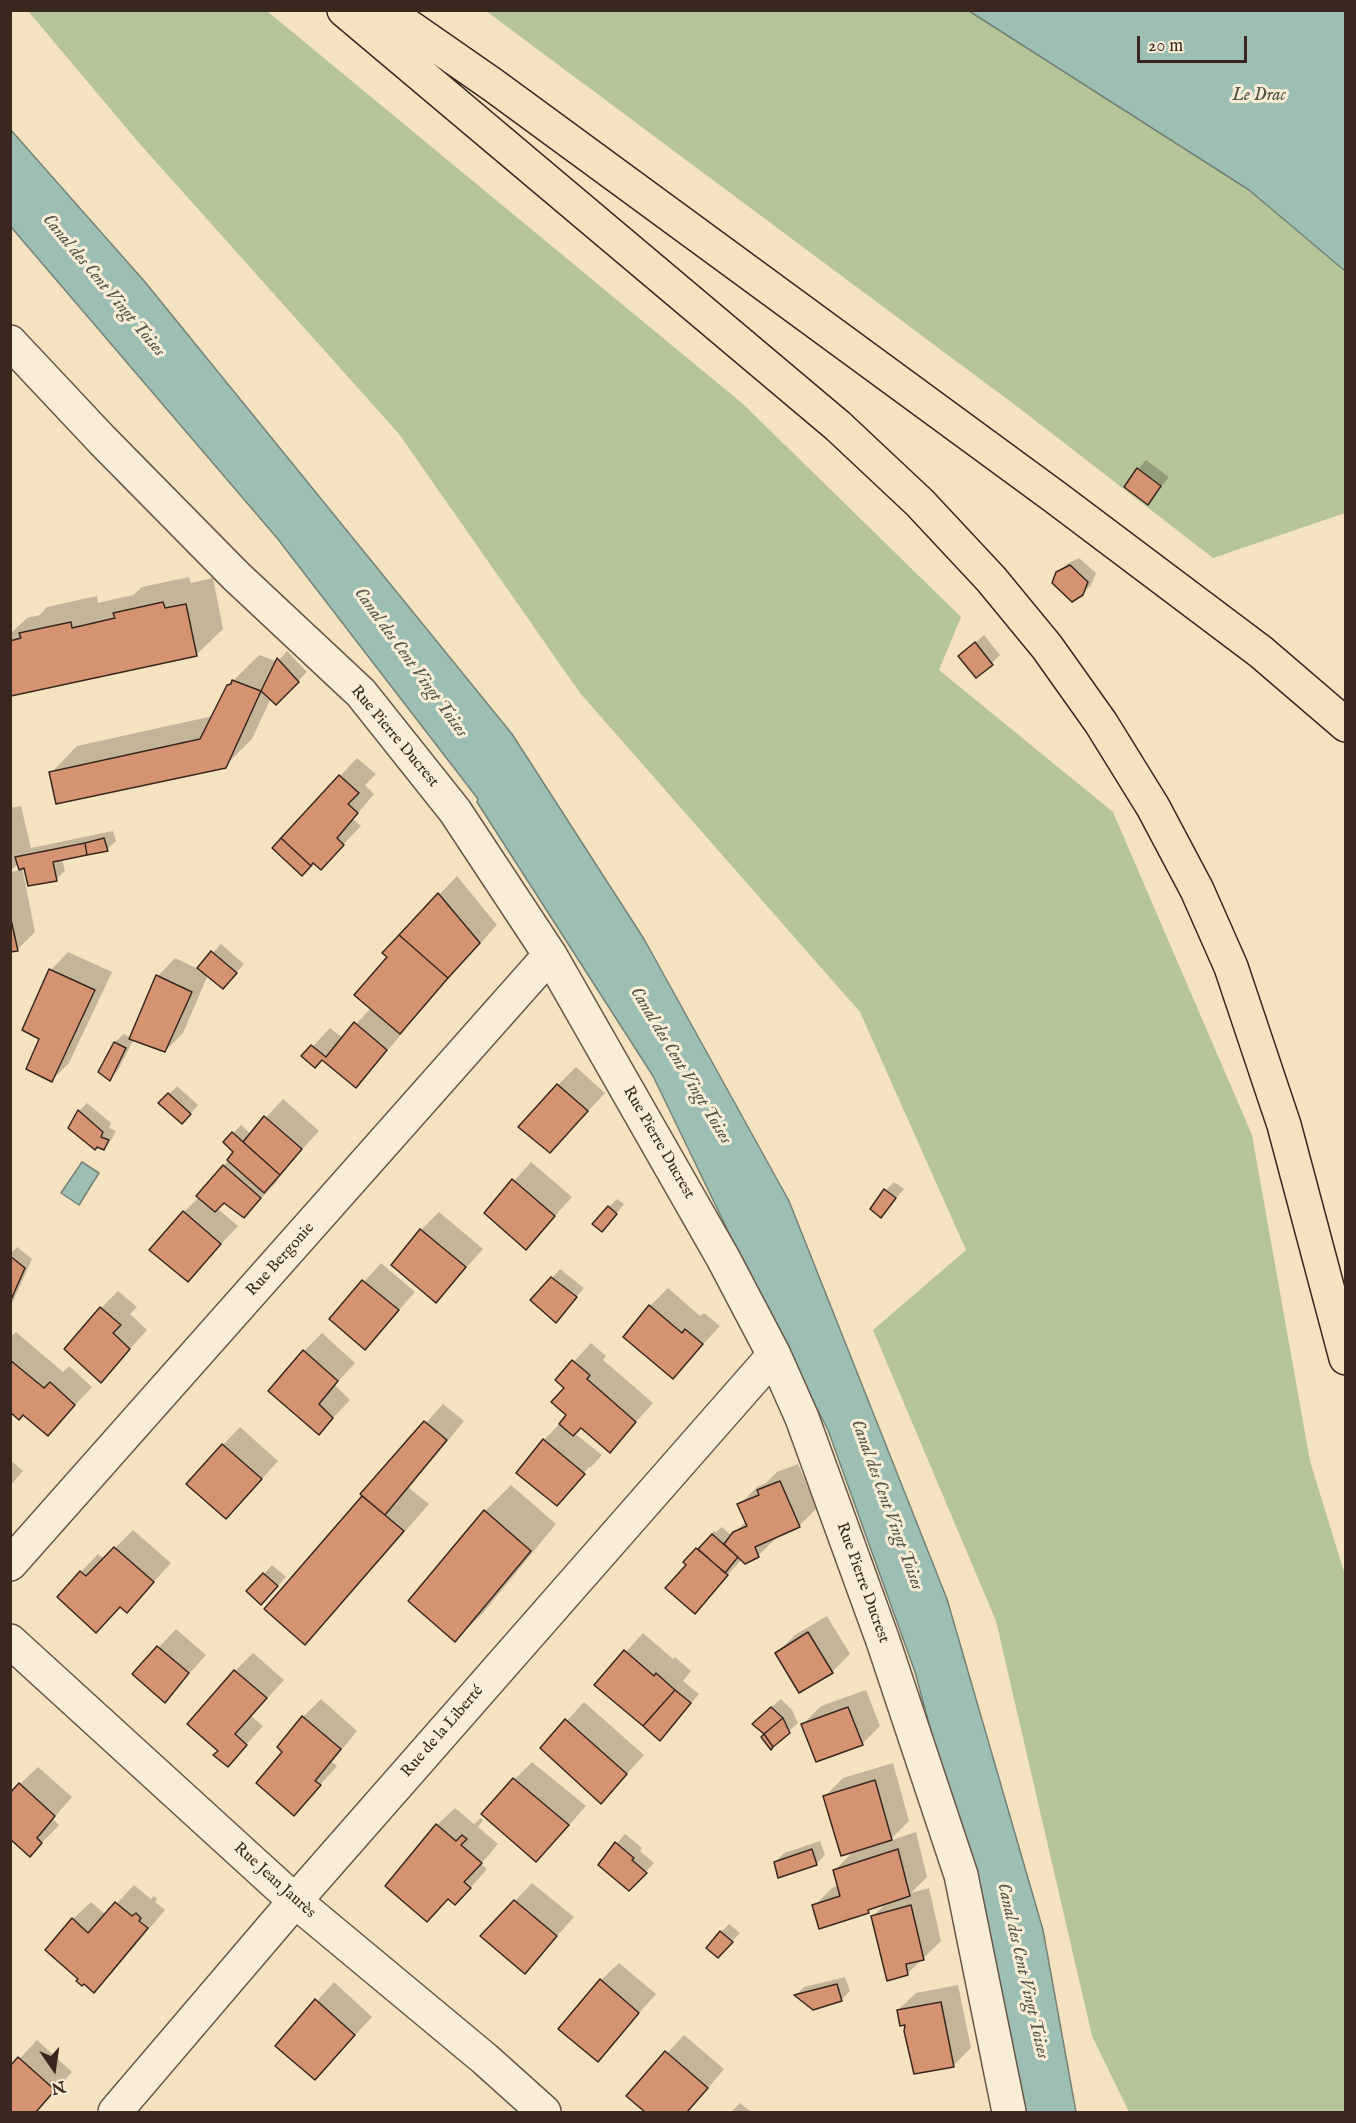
<!DOCTYPE html>
<meta charset="utf-8">
<style>
body{margin:0}
#map{position:relative;width:1356px;height:2123px;overflow:hidden;background:#f5e3c0;font-family:"IM FELL English",serif}
canvas{display:block}
.frame{position:absolute;inset:0;border:12px solid #3a271f;pointer-events:none}
.north{position:absolute;left:24px;top:2039px;width:60px;height:60px;-webkit-text-stroke:4px #f8edd6;paint-order:stroke;rotate:167deg;font-size:16px;font-weight:700;line-height:24px;text-align:center;color:#3a271f}
.north::after{content:'';display:block;margin:auto;width:21px;height:27px;background:#3a271f;clip-path:polygon(50% 0,100% 100%,50% 72%,0 100%)}
.scale{position:absolute;left:1137px;top:36px;width:110px;height:27px;box-sizing:border-box;border:3px solid #3a271f;border-top:0;padding-left:8px;font-size:18px;line-height:21px;white-space:nowrap;color:#3a271f;-webkit-text-stroke:4px #f8edd6;paint-order:stroke}
</style>
<div id="map">
<canvas width="1356" height="2123"></canvas>
<div class="frame"></div>
<div class="north">N</div>
<div class="scale">20 m</div>
</div>
<script>
const ctx = document.querySelector('canvas').getContext('2d');
ctx.lineJoin = 'round';
function fillPath(path, color) {
  ctx.fillStyle = color;
  ctx.fill(path, 'evenodd');
}
function toPath(rows) {
  const path = new Path2D();
  for (const r of rows) {
    path.moveTo(r[0], r[1]);
    for (let i = 2; i < r.length; i += 2) path.lineTo(r[i], r[i + 1]);
  }
  return path;
}
function trace(path, color, width, dash) {
  ctx.strokeStyle = color;
  ctx.lineWidth = width;
  ctx.lineCap = dash ? 'butt' : 'round';
  ctx.setLineDash(dash || []);
  ctx.stroke(path);
}
function write(font, color, halo, rows, align = 'center') {
  ctx.font = font + ' "IM FELL English",serif';
  ctx.lineWidth = 6;
  ctx.setLineDash([]);
  ctx.textBaseline = 'middle';
  ctx.strokeStyle = halo;
  ctx.fillStyle = color;
  for (const [text, x, y, turn = 0] of rows) {
    ctx.save();
    ctx.translate(x, y);
    ctx.rotate((+turn || 0) * Math.PI / 180);
    ctx.textAlign = isNaN(turn) ? turn : align;
    if (halo) ctx.strokeText(text, 0, 0);
    ctx.fillText(text, 0, 0);
    ctx.restore();
  }
}
fillPath(toPath([
 [968,10,1249,190,1345,271,1345,513,1213,558,1019,408,486,11],
 [28,11,267,11,743,404,961,617,939,670,1113,812,1252,1135,1310,1461,1345,1575,1345,2112,1129,2112,1092,2036,996,1621,873,1330,966,1250,860,1012,580,693,399,434,139,143]
]), '#b6c597');
const water = toPath([
 [969,11,1345,11,1345,271,1249,190,969,11],
 [10,129,145,282,512,734,644,939,789,1201,947,1599,1043,1930,1076,2112,1023,2112,974,1891,915,1672,828,1430,775,1328,653,1076,477,802,478,799,277,538,11,227,10,129],
 [82,1162,99,1173,79,1205,61,1193,82,1162]
]);
fillPath(water, '#9cbeb3');
trace(water, '#758278', 1.5);
fillPath(toPath([
 [1146,460,1169,477,1148,503,1138,469],
 [1079,558,1096,573,1091,585,1082,594,1058,573,1067,564],
 [189,577,191,583,213,578,223,629,196,655,12,694,10,687,10,634,27,618,40,615,47,607,97,596,98,603,133,595,142,587],
 [984,635,1000,655,992,663,969,648],
 [287,651,307,672,276,703,271,698,252,739,225,766,51,773,77,746,213,716,228,686,255,659,260,655,277,662],
 [357,758,376,774,365,785,374,794,353,819,361,826,321,868,340,776],
 [21,806,31,848,113,831,116,841,107,849,62,859,65,871,56,879,25,866,22,867,35,932,17,950,10,951,10,872,21,870,19,863,10,871,10,808],
 [457,876,497,925,402,1030,404,1031,373,1068,356,1086,322,1058,304,1056,330,1028,343,1038,371,1008,389,957,384,953],
 [221,944,244,964,231,979,208,975,183,1033,165,1051,134,1039,118,1070,110,1079,100,1072,115,1042,124,1034,131,1038,158,976,175,958,198,969],
 [68,952,112,972,69,1063,52,1080,41,1039,24,1030,51,970],
 [576,1067,605,1093,567,1134,558,1085],
 [177,1086,198,1105,190,1114,160,1103],
 [283,1099,319,1131,276,1178,278,1180,261,1199,243,1216,225,1201,217,1208,238,1226,188,1280,184,1212,199,1197,235,1152,225,1142,241,1125,251,1134],
 [87,1103,111,1123,109,1128,116,1131,112,1139,103,1148,79,1111],
 [531,1162,572,1197,526,1248,486,1213],
 [894,1182,904,1189,881,1216,886,1190],
 [617,1199,624,1204,610,1222,609,1207],
 [439,1212,483,1249,436,1301,421,1230],
 [17,1247,32,1259,10,1308,10,1254],
 [381,1263,415,1292,365,1348,331,1319],
 [560,1269,584,1288,564,1312,552,1278],
 [668,1288,700,1316,704,1313,720,1326,673,1377,625,1337,650,1306],
 [118,1291,137,1307,130,1314,147,1330,101,1381,101,1308],
 [16,1332,63,1372,69,1366,92,1387,48,1434,24,1413,10,1410,10,1337],
 [322,1333,355,1363,335,1385,350,1400,319,1433,304,1351],
 [591,1343,606,1356,603,1360,653,1403,610,1451,581,1426,574,1433,602,1455,590,1468,589,1467,571,1488,574,1488,557,1504,544,1440,568,1415,566,1387,557,1380],
 [443,1404,464,1421,409,1488,429,1504,331,1616,305,1643,266,1609,364,1495,362,1493],
 [240,1427,278,1461,244,1499,223,1445],
 [10,1460,23,1471,10,1486],
 [798,1464,817,1508,799,1526,775,1536,776,1538,758,1556,742,1559,694,1612,688,1565,685,1562,714,1531,716,1532,722,1527,732,1536,746,1521,739,1505,757,1487,766,1483,777,1472],
 [511,1485,556,1524,482,1614,455,1640,485,1511],
 [133,1530,171,1563,144,1593,121,1606,96,1631,81,1572,98,1554,104,1559],
 [272,1565,286,1577,270,1595,248,1591],
 [827,1616,850,1654,832,1672,800,1691,777,1653,795,1635],
 [176,1629,206,1655,165,1701,134,1674],
 [643,1633,673,1659,675,1657,691,1671,683,1681,699,1694,668,1730,596,1685],
 [253,1653,284,1680,251,1716,263,1726,228,1765,220,1750,235,1671],
 [866,1690,880,1726,862,1744,803,1724,821,1706],
 [321,1699,357,1731,332,1762,337,1766,294,1814,285,1752,303,1717],
 [781,1699,792,1710,798,1723,789,1731,767,1734,762,1715],
 [584,1702,644,1755,601,1802,542,1748],
 [532,1762,586,1806,554,1842,515,1779],
 [893,1763,909,1821,889,1841,916,1832,927,1877,911,1893,929,1888,941,1941,907,1974,873,1916,887,1902,873,1907,868,1912,814,1906,832,1888,839,1885,835,1870,855,1850,825,1796,843,1778],
 [38,1767,72,1797,53,1819,59,1825,30,1855,20,1784],
 [455,1808,474,1824,481,1818,483,1820,478,1827,498,1844,481,1864,487,1869,473,1885,455,1903,449,1898,427,1920,437,1825],
 [625,1834,642,1848,640,1851,654,1863,629,1889,600,1864],
 [820,1841,825,1855,816,1864,775,1862,784,1853],
 [532,1883,574,1917,525,1972,515,1901],
 [134,1885,151,1899,154,1896,157,1899,155,1902,165,1910,112,1973,94,1991,79,1978,73,1919,91,1902,106,1915],
 [729,1924,740,1933,718,1956,721,1932],
 [619,1963,656,1994,597,2060,601,1980],
 [845,1977,850,1991,841,2000,796,1995,804,1987],
 [334,1982,372,2017,315,2078,277,2046],
 [958,1985,971,2048,953,2066,898,2010,916,1993],
 [684,2035,724,2069,688,2112,647,2112,628,2096],
 [37,2040,72,2072,37,2112,10,2112,10,2069],
 [740,2103,751,2112,731,2112]
]), '#0003');
const building = toPath([
 [1137,468,1161,486,1148,505,1124,487,1137,468],
 [1070,565,1088,582,1083,595,1072,602,1052,583,1056,572,1070,565],
 [163,602,165,608,186,604,197,656,11,696,10,641,21,638,19,633,71,622,72,628,115,618,113,613,163,602],
 [975,642,993,665,976,678,958,656,975,642],
 [277,658,299,682,276,705,261,691,277,658],
 [232,680,261,691,226,768,56,804,49,772,200,739,227,685,231,684,232,680],
 [339,775,359,793,348,804,358,813,337,838,344,845,321,870,313,863,311,866,281,838,339,775],
 [104,838,108,851,87,855,85,843,104,838],
 [281,838,311,866,302,876,272,848,281,838],
 [85,843,87,855,53,862,57,881,28,886,24,868,19,870,15,857,85,843],
 [438,893,480,943,448,978,399,935,438,893],
 [10,915,18,951,10,952,10,915],
 [399,935,448,978,400,1034,354,995,387,957,382,953,399,935],
 [211,951,237,973,223,989,197,968,211,951],
 [49,969,95,990,52,1082,26,1069,39,1039,22,1030,49,969],
 [156,975,192,992,165,1052,129,1039,156,975],
 [354,1022,387,1050,356,1088,322,1060,315,1068,301,1056,311,1045,326,1057,354,1022],
 [114,1042,126,1048,110,1081,98,1072,114,1042],
 [557,1084,588,1111,550,1153,518,1127,557,1084],
 [168,1093,191,1114,182,1124,158,1103,168,1093],
 [78,1110,103,1132,101,1137,109,1140,104,1150,97,1147,95,1150,68,1128,78,1110],
 [264,1116,302,1149,280,1175,243,1142,264,1116],
 [232,1132,280,1175,264,1193,227,1160,233,1152,223,1142,232,1132],
 [223,1165,261,1198,244,1218,224,1203,215,1212,196,1196,223,1165],
 [512,1179,555,1216,526,1250,484,1213,512,1179],
 [884,1189,896,1198,881,1218,870,1209,884,1189],
 [608,1206,617,1214,602,1232,592,1224,608,1206],
 [183,1211,221,1244,188,1282,149,1250,183,1211],
 [420,1229,466,1267,436,1303,391,1265,420,1229],
 [10,1256,25,1268,10,1302,10,1256],
 [551,1277,577,1297,556,1323,530,1300,551,1277],
 [362,1280,399,1310,365,1350,329,1319,362,1280],
 [649,1305,682,1333,685,1329,703,1344,673,1379,623,1337,649,1305],
 [100,1307,121,1325,113,1333,130,1349,101,1383,64,1349,100,1307],
 [303,1350,338,1381,319,1404,333,1418,319,1435,268,1391,303,1350],
 [10,1360,44,1388,50,1382,75,1405,48,1436,23,1415,19,1420,10,1412,10,1360],
 [572,1360,590,1375,587,1379,636,1422,610,1453,581,1428,573,1436,559,1424,566,1415,551,1402,564,1388,555,1380,572,1360],
 [424,1421,447,1440,385,1515,360,1494,424,1421],
 [543,1439,585,1474,557,1506,516,1473,543,1439],
 [222,1444,262,1479,226,1519,186,1484,222,1444],
 [780,1481,800,1527,755,1547,759,1557,745,1564,724,1544,733,1532,747,1526,737,1504,759,1495,757,1490,780,1481],
 [362,1496,404,1531,305,1645,264,1609,362,1496],
 [484,1510,531,1551,455,1642,408,1601,484,1510],
 [712,1534,738,1557,725,1573,698,1549,712,1534],
 [114,1547,154,1582,127,1613,120,1607,96,1633,57,1597,80,1571,86,1576,114,1547],
 [696,1548,728,1575,695,1614,665,1588,686,1565,683,1562,696,1548],
 [263,1573,278,1586,261,1605,246,1591,263,1573],
 [808,1632,833,1673,799,1693,775,1653,808,1632],
 [157,1646,189,1673,165,1703,132,1674,157,1646],
 [624,1650,654,1676,656,1673,675,1690,643,1726,594,1685,624,1650],
 [234,1670,267,1698,235,1734,247,1745,228,1767,213,1755,218,1751,187,1724,234,1670],
 [675,1690,691,1703,660,1741,643,1726,675,1690],
 [771,1707,783,1718,764,1734,752,1724,771,1707],
 [848,1707,863,1745,816,1762,801,1724,848,1707],
 [302,1716,341,1749,315,1781,321,1785,294,1816,256,1783,282,1752,277,1747,302,1716],
 [783,1718,790,1733,773,1747,764,1734,783,1718],
 [565,1719,627,1774,601,1804,540,1748,565,1719],
 [764,1734,773,1747,771,1750,761,1737,764,1734],
 [513,1778,569,1825,536,1862,481,1814,513,1778],
 [875,1780,892,1840,841,1856,823,1796,875,1780],
 [19,1783,55,1816,37,1838,42,1843,30,1857,10,1839,10,1793,19,1783],
 [436,1824,456,1841,462,1835,467,1839,461,1845,482,1863,464,1882,471,1888,455,1905,448,1899,427,1922,385,1886,436,1824],
 [615,1842,634,1858,632,1860,647,1873,629,1891,598,1865,615,1842],
 [812,1849,817,1865,778,1878,774,1862,812,1849],
 [898,1849,910,1896,868,1910,869,1913,819,1929,812,1905,840,1896,833,1870,898,1849],
 [514,1900,557,1936,525,1974,480,1936,514,1900],
 [115,1902,132,1916,136,1913,141,1918,139,1921,148,1928,94,1993,84,1984,82,1986,76,1981,78,1979,45,1950,72,1918,88,1933,115,1902],
 [911,1905,924,1960,906,1964,908,1975,887,1981,871,1916,911,1905],
 [720,1931,733,1942,718,1958,706,1948,720,1931],
 [600,1979,639,2013,598,2062,558,2029,600,1979],
 [837,1984,842,2001,813,2010,794,1995,837,1984],
 [315,1999,355,2035,315,2080,275,2046,315,1999],
 [941,2002,954,2067,914,2074,904,2031,905,2025,900,2026,897,2010,941,2002],
 [665,2051,708,2088,687,2112,645,2112,626,2096,665,2051],
 [18,2057,55,2090,36,2112,10,2112,10,2066,18,2057]
]);
fillPath(building, '#d59371');
trace(building, '#3a271f', 1.5);
const minor = toPath([
 [10,342,102,440,236,576,361,693,455,811,550,955,723,1258,774,1355,802,1418,883,1641,961,1875,1009,2112],
 [10,1564,550,955],
 [10,1641,295,1901,485,2059,544,2112],
 [115,2112,295,1901,774,1355]
]);
const trunk = toPath([
 [344,10,838,426,920,503,991,579,1047,647,1101,723,1153,807,1197,890,1231,967,1284,1125,1346,1358],
 [385,10,493,85,1055,497,1261,652,1346,725]
]);
trace(minor, '#695647', 36);
trace(trunk, '#3a271f', 36);
trace(minor, '#f8edd6', 33);
trace(trunk, '#f5e3c0', 33);
write('16px', '#3a271f', '#f8edd6', [
 ["Rue Pierre Ducrest",394,737,50],
 ["Rue Pierre Ducrest",658,1143,60],
 ["Rue Bergonie",281,1260,-48],
 ["Rue Pierre Ducrest",862,1583,70],
 ["Rue de la Liberté",443,1732,-49],
 ["Rue Jean Jaurès",274,1881,42]
]);
write('italic 18px', '#57544b', '#f8edd6', [
 ["Le Drac",1259,96],
 ["Canal des Cent Vingt Toises",103,286,50],
 ["Canal des Cent Vingt Toises",410,663,54],
 ["Canal des Cent Vingt Toises",680,1066,59],
 ["Canal des Cent Vingt Toises",886,1505,70],
 ["Canal des Cent Vingt Toises",1022,1971,77]
]);
</script>
